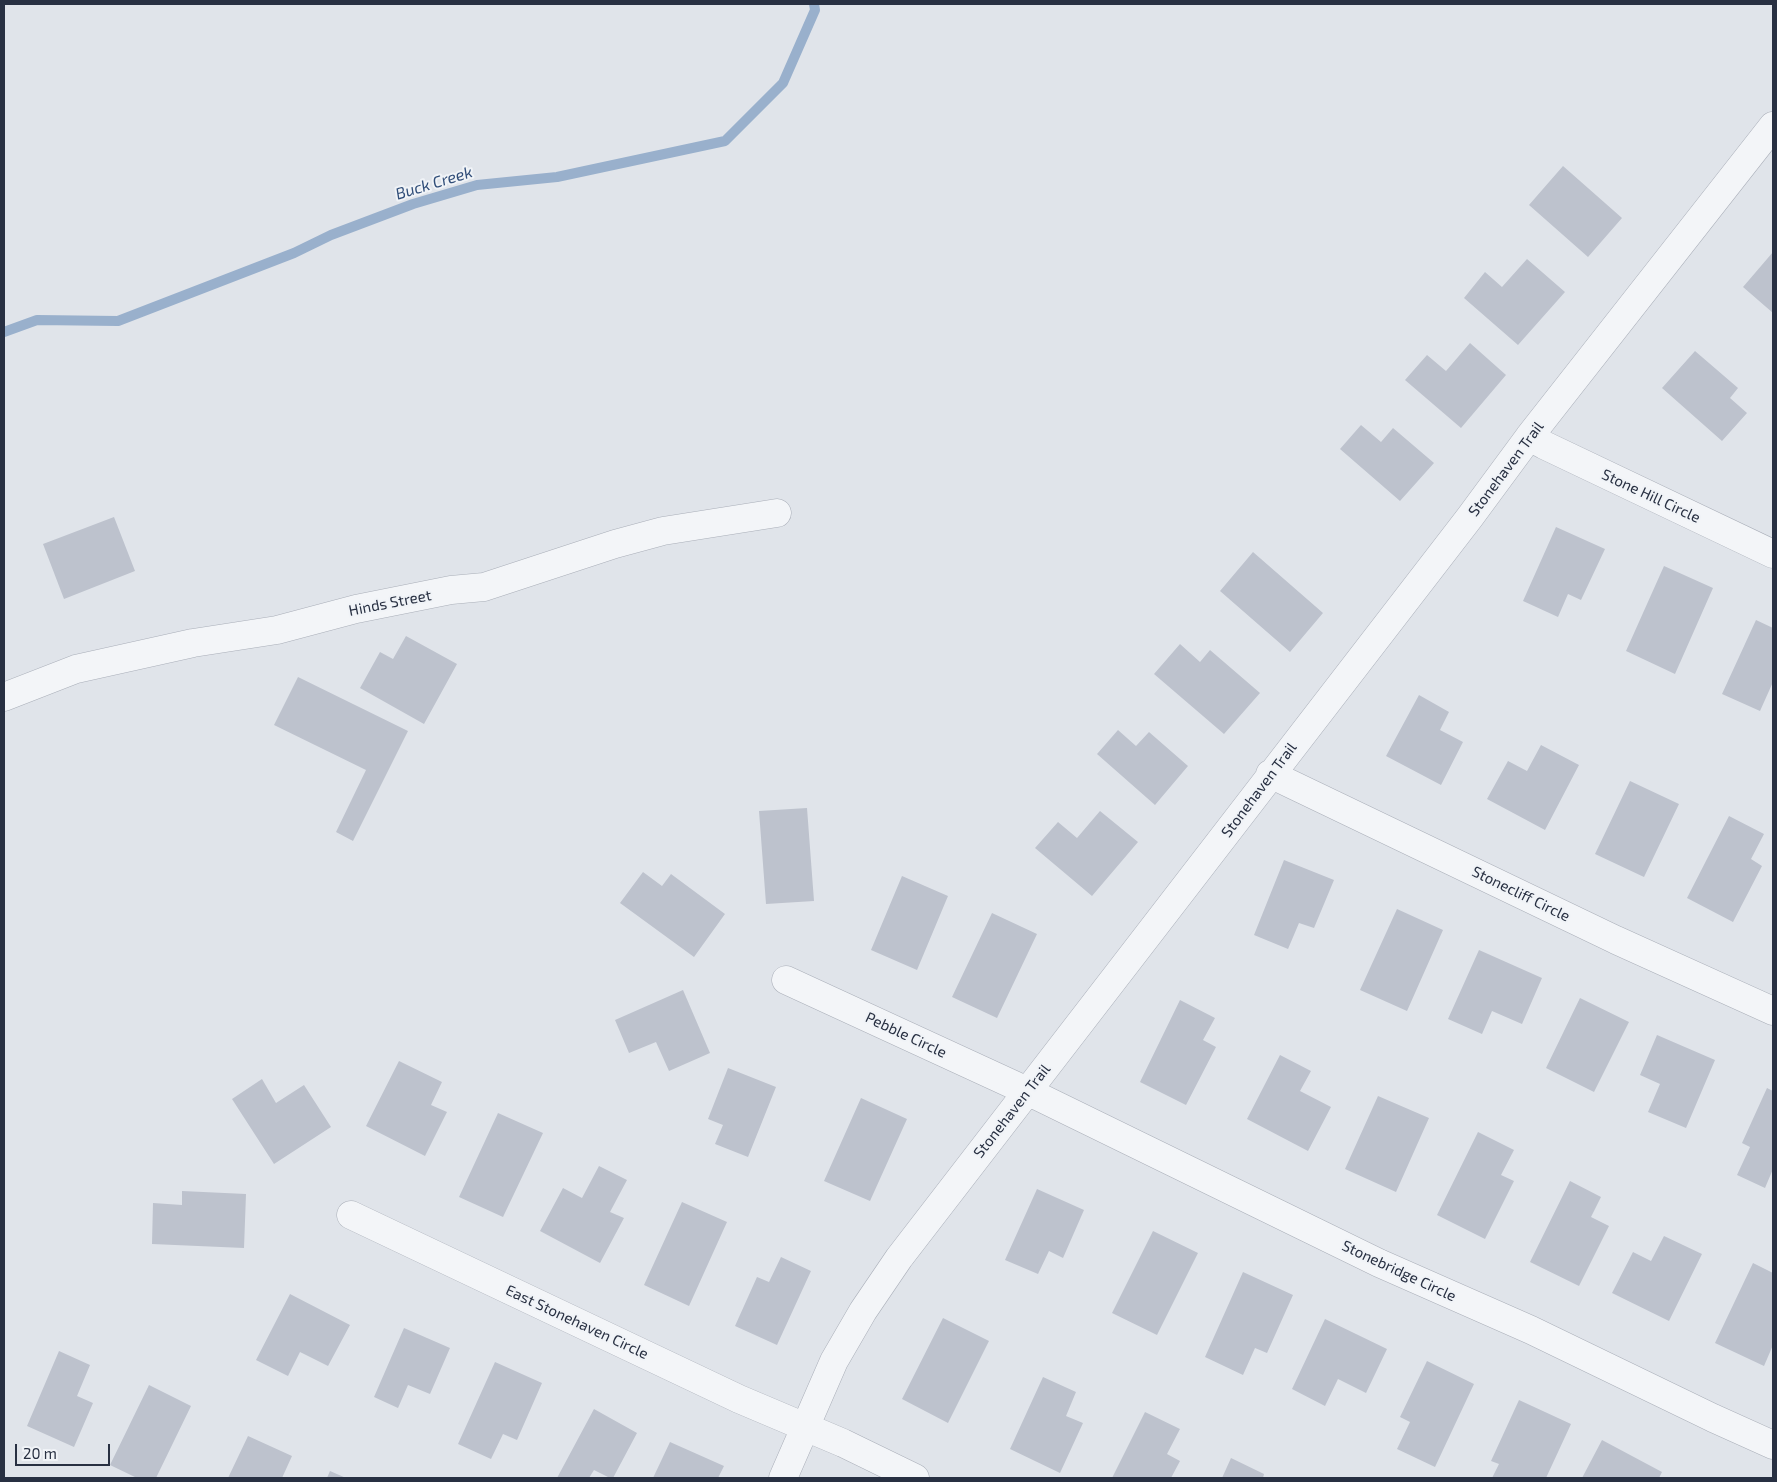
<!DOCTYPE html>
<style>
body{margin:0}
#map{position:relative;width:1777px;height:1482px;overflow:hidden;background:#e0e4ea;font-family:"Exo 2",sans-serif}
canvas{display:block}
.frame{position:absolute;inset:0;border:5px solid #283042;pointer-events:none}
.scale{position:absolute;left:15px;top:1444px;width:95px;height:22px;box-sizing:border-box;border:2px solid #283042;border-top:0;padding-left:6px;font-size:15px;line-height:18px;white-space:nowrap;color:#283042;-webkit-text-stroke:4px #f0f3f7;paint-order:stroke}
</style>
<div id="map">
<canvas width="1777" height="1482"></canvas>
<div class="frame"></div>
<div class="scale">20 m</div>
</div>
<script>
const ctx = document.querySelector('canvas').getContext('2d');
ctx.lineJoin = 'round';
function toPath(rows) {
  const path = new Path2D();
  for (const r of rows) {
    path.moveTo(r[0], r[1]);
    for (let i = 2; i < r.length; i += 2) path.lineTo(r[i], r[i + 1]);
  }
  return path;
}
function trace(path, color, width, dash) {
  ctx.strokeStyle = color;
  ctx.lineWidth = width;
  ctx.lineCap = dash ? 'butt' : 'round';
  ctx.setLineDash(dash || []);
  ctx.stroke(path);
}
function fillPath(path, color) {
  ctx.fillStyle = color;
  ctx.fill(path, 'evenodd');
}
function write(font, color, halo, rows, align = 'center') {
  ctx.font = font + ' "Exo 2",sans-serif';
  ctx.lineWidth = 4;
  ctx.setLineDash([]);
  ctx.textBaseline = 'middle';
  ctx.strokeStyle = halo;
  ctx.fillStyle = color;
  for (const [text, x, y, turn = 0] of rows) {
    ctx.save();
    ctx.translate(x, y);
    ctx.rotate((+turn || 0) * Math.PI / 180);
    ctx.textAlign = isNaN(turn) ? turn : align;
    if (halo) ctx.strokeText(text, 0, 0);
    ctx.fillText(text, 0, 0);
    ctx.restore();
  }
}
trace(toPath([
 [4,332,37,320,118,321,294,253,331,235,413,204,477,185,557,177,725,141,783,83,815,10,814,4]
]), '#99b0cc', 10);
fillPath(toPath([
 [1563,166,1622,218,1588,257,1529,205],
 [1773,252,1773,313,1743,287],
 [1527,259,1565,292,1518,345,1464,298,1485,272,1502,287],
 [1470,343,1506,375,1461,428,1405,380,1427,355,1446,371],
 [1695,351,1738,388,1730,398,1747,413,1722,441,1662,388],
 [1361,425,1381,442,1393,428,1434,463,1400,501,1340,449],
 [114,517,135,571,64,599,43,544],
 [1556,527,1605,549,1581,600,1568,594,1558,617,1523,601],
 [1253,552,1323,613,1290,652,1220,591],
 [1664,566,1713,588,1675,674,1626,651],
 [1756,620,1773,628,1773,682,1760,711,1722,694],
 [406,636,457,664,424,724,360,688,380,652,393,659],
 [1180,644,1200,662,1210,650,1260,693,1224,734,1154,674],
 [298,677,408,731,353,841,336,832,366,770,274,725],
 [1419,695,1449,712,1440,730,1463,742,1441,785,1386,756],
 [1118,730,1136,746,1149,732,1188,766,1155,805,1097,754],
 [1541,745,1579,765,1545,830,1487,799,1508,761,1527,771],
 [1630,781,1679,804,1644,877,1595,854],
 [807,808,814,901,766,904,759,811],
 [1100,811,1138,842,1092,896,1035,848,1058,822,1077,838],
 [1729,816,1764,834,1751,859,1762,866,1733,922,1687,898],
 [1284,860,1334,880,1314,928,1299,923,1288,949,1254,935],
 [643,872,662,886,671,874,725,914,694,957,620,903],
 [902,876,948,896,917,970,871,950],
 [1397,909,1443,930,1407,1011,1360,990],
 [992,913,1037,934,997,1018,952,997],
 [1479,950,1542,978,1522,1024,1492,1011,1482,1034,1448,1019],
 [683,990,710,1053,669,1071,656,1042,629,1053,615,1020],
 [1580,998,1629,1022,1594,1092,1546,1068],
 [1180,1000,1215,1018,1203,1040,1216,1047,1186,1105,1140,1082],
 [1657,1035,1715,1060,1686,1128,1648,1112,1660,1084,1640,1075],
 [1280,1055,1311,1071,1300,1091,1331,1107,1308,1151,1247,1119],
 [399,1061,442,1082,431,1105,447,1112,425,1156,366,1126],
 [728,1068,776,1087,748,1157,715,1144,723,1125,708,1119],
 [262,1079,276,1103,304,1085,331,1127,274,1164,232,1099],
 [1767,1088,1773,1091,1773,1169,1765,1188,1737,1175,1750,1147,1742,1143],
 [1378,1096,1429,1118,1396,1192,1345,1169],
 [861,1098,907,1119,870,1201,824,1181],
 [498,1113,543,1133,503,1217,459,1197],
 [1478,1132,1514,1150,1501,1175,1514,1181,1485,1239,1437,1215],
 [599,1166,627,1180,610,1212,624,1218,600,1263,540,1231,563,1188,582,1198],
 [1570,1181,1601,1197,1591,1217,1609,1226,1579,1286,1530,1262],
 [1037,1189,1084,1210,1063,1258,1049,1251,1038,1274,1005,1260],
 [182,1191,246,1194,244,1248,152,1244,153,1203,182,1205],
 [682,1202,727,1222,689,1306,644,1285],
 [1153,1231,1198,1253,1157,1335,1112,1313],
 [1664,1236,1702,1254,1669,1321,1612,1293,1633,1252,1651,1261],
 [781,1257,811,1271,777,1345,735,1326,757,1277,769,1282],
 [1753,1263,1773,1273,1773,1345,1764,1366,1715,1343],
 [1243,1272,1293,1295,1267,1353,1255,1348,1243,1375,1205,1357],
 [290,1294,350,1325,328,1366,300,1352,288,1376,256,1360],
 [943,1318,989,1341,948,1423,902,1399],
 [1325,1319,1387,1349,1366,1393,1338,1379,1325,1406,1292,1389],
 [404,1328,450,1348,430,1394,408,1385,398,1408,374,1397],
 [59,1351,90,1365,77,1396,93,1403,74,1447,27,1426],
 [1427,1361,1474,1384,1435,1467,1397,1449,1410,1422,1400,1417],
 [495,1362,542,1383,517,1440,503,1434,491,1459,458,1444],
 [1043,1377,1076,1392,1066,1416,1083,1423,1060,1473,1010,1449],
 [149,1385,191,1406,156,1478,137,1478,110,1465],
 [1519,1400,1571,1424,1546,1478,1492,1478,1499,1464,1491,1461],
 [594,1409,637,1433,613,1478,610,1478,594,1470,589,1478,557,1478],
 [1145,1412,1180,1429,1167,1454,1180,1461,1171,1478,1112,1478],
 [248,1436,292,1456,282,1478,228,1478],
 [1602,1440,1662,1472,1659,1478,1582,1478],
 [670,1442,724,1466,718,1478,653,1478],
 [1231,1458,1264,1474,1263,1478,1222,1478],
 [330,1471,346,1478,327,1478]
]), '#bdc2cd');
const minor = toPath([
 [1529,437,1544,445,1773,554],
 [4,697,76,669,193,643,277,630,356,609,451,590,484,587,615,544,663,531,777,513],
 [1270,774,1616,940,1773,1011],
 [786,980,1027,1091,1379,1263,1531,1330,1713,1418,1773,1445],
 [351,1215,739,1399,843,1443,915,1478],
 [783,1478,834,1361,863,1311,899,1258,1470,517,1529,437,1773,126]
]);
trace(minor, '#a9aeb8', 29);
trace(minor, '#f3f5f8', 28);
write('15px', '#283042', '#f0f3f7', [
 ["Stonehaven Trail",1506,469,-53],
 ["Stone Hill Circle",1651,496,25],
 ["Hinds Street",390,603,-11],
 ["Stonehaven Trail",1259,790,-53],
 ["Stonecliff Circle",1521,894,26],
 ["Pebble Circle",906,1035,25],
 ["Stonehaven Trail",1012,1111,-52],
 ["Stonebridge Circle",1399,1271,25],
 ["East Stonehaven Circle",577,1322,25]
]);
write('italic 16px', '#304d78', '#f0f3f7', [
 ["Buck Creek",434,183,-17]
]);
</script>
